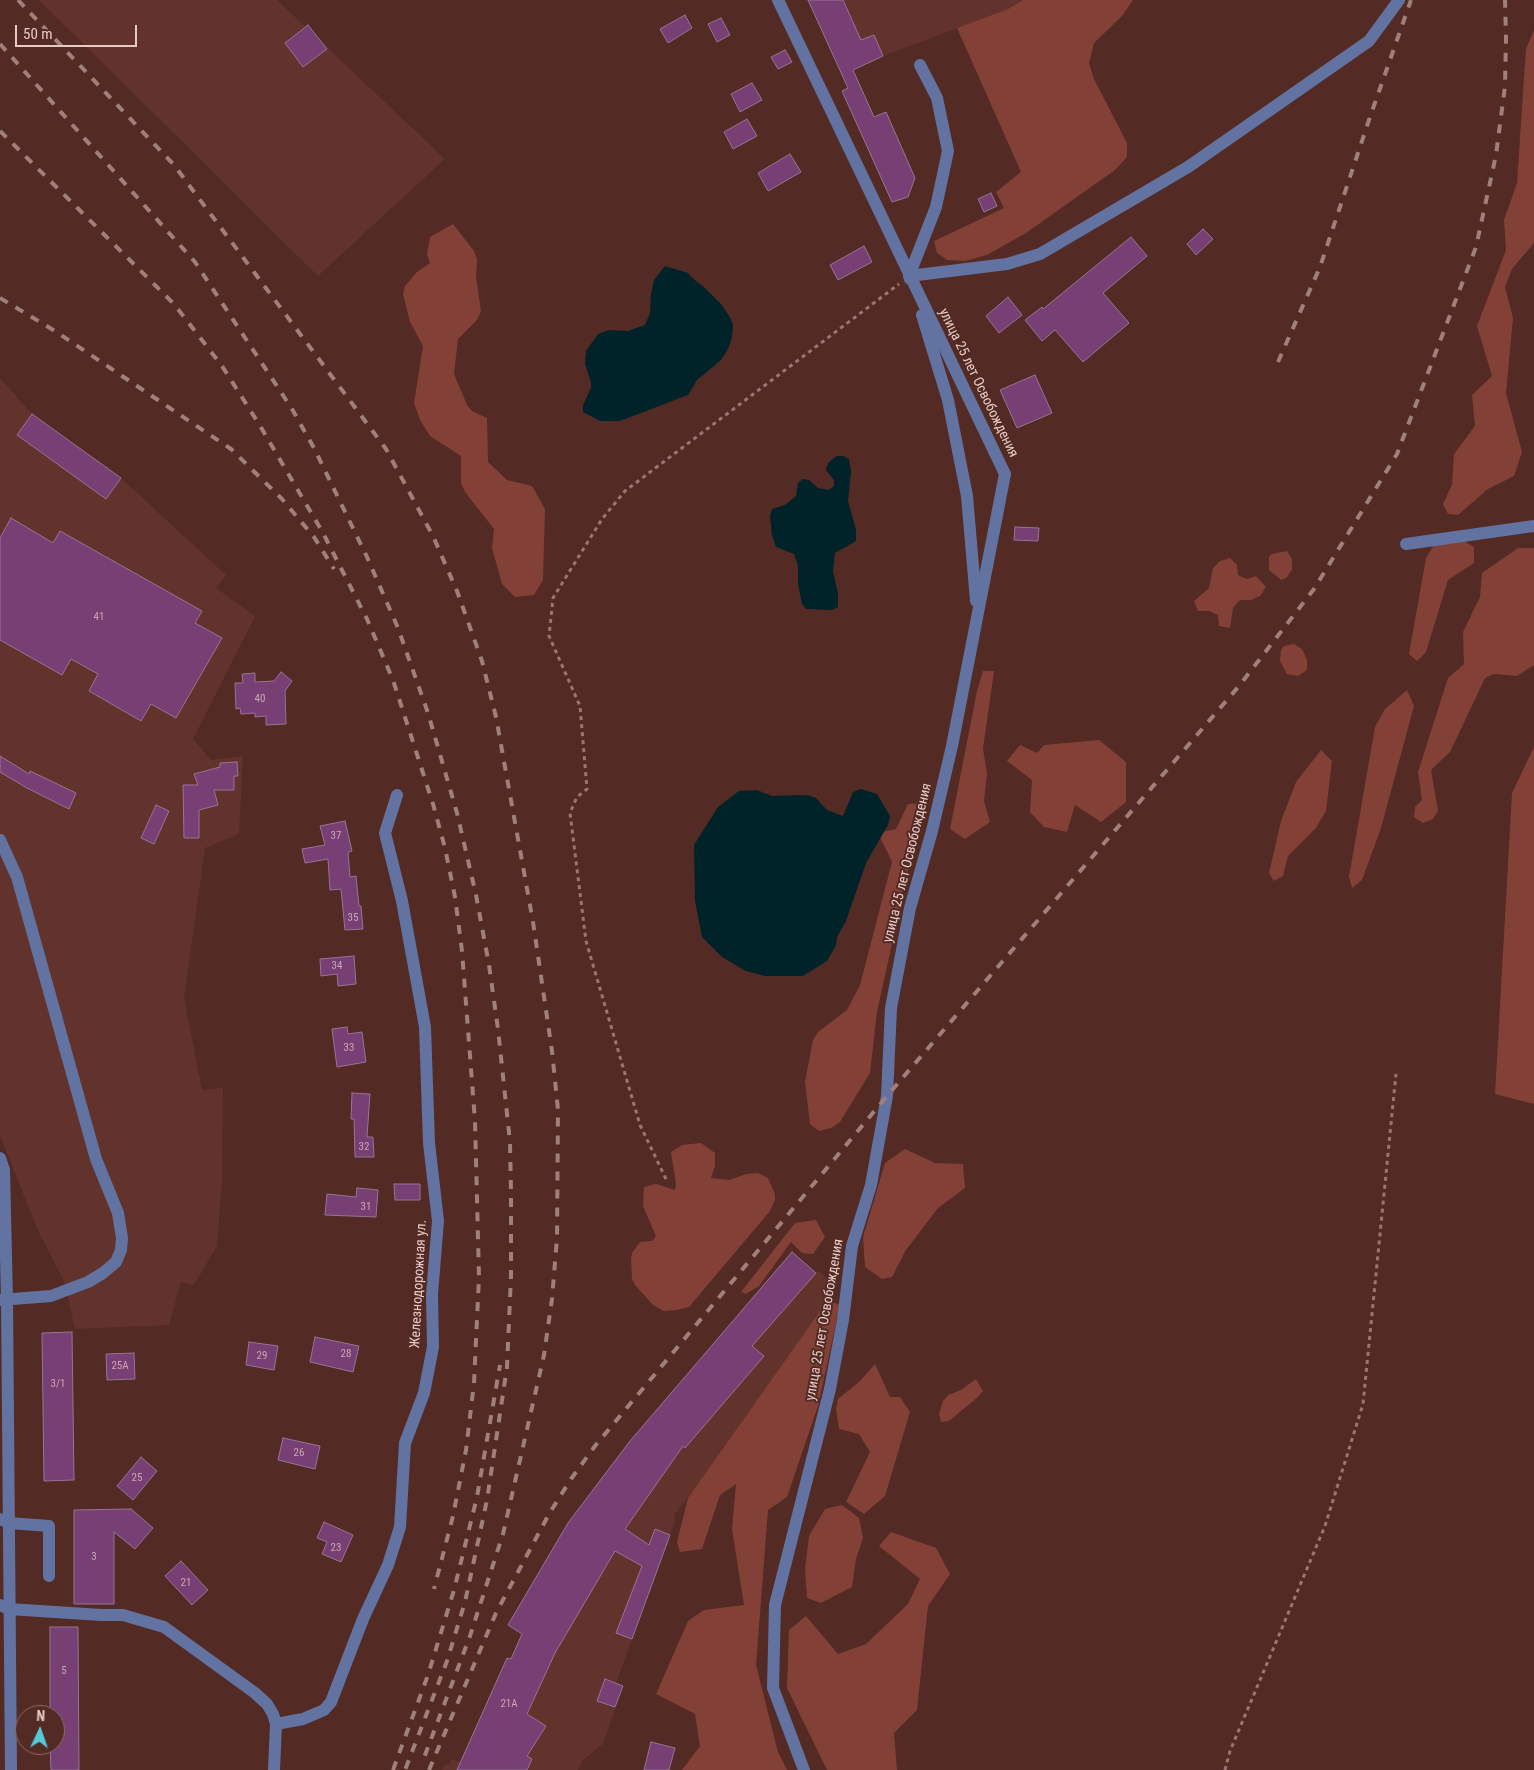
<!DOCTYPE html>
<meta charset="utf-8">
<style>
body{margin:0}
#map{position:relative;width:1534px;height:1770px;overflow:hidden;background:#532a24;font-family:"Roboto Condensed",sans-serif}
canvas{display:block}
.north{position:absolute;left:15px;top:1705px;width:50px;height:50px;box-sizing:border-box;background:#532a24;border:1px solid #8d6a65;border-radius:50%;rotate:3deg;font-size:14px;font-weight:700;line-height:20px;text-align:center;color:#e5cac6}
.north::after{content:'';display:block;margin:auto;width:18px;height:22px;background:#54cadd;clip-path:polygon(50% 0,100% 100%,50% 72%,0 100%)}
.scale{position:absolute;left:15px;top:25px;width:122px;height:22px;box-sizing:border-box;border:2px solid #e5cac6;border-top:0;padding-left:6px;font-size:15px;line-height:18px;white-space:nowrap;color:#e5cac6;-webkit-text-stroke:4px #532a24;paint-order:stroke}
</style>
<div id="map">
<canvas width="1534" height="1770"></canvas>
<div class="north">N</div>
<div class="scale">50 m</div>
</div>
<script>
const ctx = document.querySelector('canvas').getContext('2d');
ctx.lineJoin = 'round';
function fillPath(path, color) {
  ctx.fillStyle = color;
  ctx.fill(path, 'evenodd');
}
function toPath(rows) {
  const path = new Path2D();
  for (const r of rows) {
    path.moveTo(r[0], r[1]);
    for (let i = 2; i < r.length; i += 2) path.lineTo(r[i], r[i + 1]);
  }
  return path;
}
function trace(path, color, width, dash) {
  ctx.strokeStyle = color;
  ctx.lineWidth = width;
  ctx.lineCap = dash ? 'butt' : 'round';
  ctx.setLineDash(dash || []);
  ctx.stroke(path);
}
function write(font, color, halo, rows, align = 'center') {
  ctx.font = font + ' "Roboto Condensed",sans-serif';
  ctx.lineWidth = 4;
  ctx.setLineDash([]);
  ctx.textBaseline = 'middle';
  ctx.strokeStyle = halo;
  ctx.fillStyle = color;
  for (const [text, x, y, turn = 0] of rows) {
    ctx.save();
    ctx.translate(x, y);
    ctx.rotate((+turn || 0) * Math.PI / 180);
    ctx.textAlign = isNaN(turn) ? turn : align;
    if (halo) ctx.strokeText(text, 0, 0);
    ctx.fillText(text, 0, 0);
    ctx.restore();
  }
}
fillPath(toPath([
 [39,0,277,0,445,159,318,276],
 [808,0,1023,0,1008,9,883,56,842,75],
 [0,378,32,414,121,478,226,575,216,588,255,616,193,739,211,760,243,756,239,834,205,848,184,998,202,1090,223,1088,222,1179,217,1246,194,1285,181,1282,169,1325,75,1329,64,1281,39,1233,0,1136],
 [792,1252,815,1273,819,1271,836,1288,811,1342,675,1514,675,1522,670,1535,616,1683,623,1686,603,1744,582,1761,578,1770,442,1770,445,1764,448,1765,452,1759,460,1762,507,1658,511,1659,522,1634,508,1625,568,1523,736,1317]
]), '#62332c');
fillPath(toPath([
 [1023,0,1133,0,1122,16,1094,43,1089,63,1094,79,1127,143,1127,157,1115,170,1026,233,987,255,965,261,947,260,937,253,934,241,1004,208,996,192,1021,172,957,28,1008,9],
 [1534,30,1534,243,1512,269,1505,287,1513,318,1506,393,1522,452,1514,476,1488,489,1458,515,1448,514,1443,504,1452,485,1454,454,1475,426,1472,395,1492,376,1477,326,1506,250,1504,220,1517,183,1526,49],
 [453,224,474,251,477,259,476,277,481,311,477,320,458,339,454,374,467,405,472,411,487,418,488,462,507,480,532,486,545,509,543,580,534,595,515,597,502,584,492,548,494,529,465,492,461,483,461,456,430,436,420,420,414,403,423,346,410,322,403,294,405,286,417,272,430,263,427,254,430,237],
 [1439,536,1461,539,1474,547,1474,563,1448,580,1426,652,1417,661,1409,654,1426,558],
 [1518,548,1534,548,1534,665,1517,676,1494,674,1485,678,1450,752,1431,770,1438,811,1433,819,1423,823,1414,817,1415,807,1422,800,1418,772,1448,678,1464,664,1463,632,1480,597,1482,573],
 [1287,551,1292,559,1292,570,1286,578,1281,580,1269,570,1269,557,1272,554],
 [1230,558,1237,565,1238,575,1247,579,1256,576,1266,587,1260,596,1251,600,1240,600,1233,608,1230,628,1219,626,1218,615,1209,611,1198,611,1194,601,1209,588,1213,568,1220,561],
 [1294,644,1302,649,1307,660,1307,670,1298,676,1287,674,1280,661,1281,650,1284,646],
 [983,671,994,671,983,749,987,773,984,801,990,822,965,839,950,829,977,691],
 [1407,690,1414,706,1381,828,1362,880,1352,888,1349,877,1375,727,1385,709],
 [1099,740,1126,762,1126,802,1101,822,1075,805,1067,832,1044,827,1030,812,1032,780,1007,761,1020,745,1037,753,1044,745],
 [1534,747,1534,1104,1495,1094,1512,793],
 [1321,750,1332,761,1326,811,1316,828,1288,856,1283,876,1274,881,1269,873,1281,821,1296,782],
 [927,803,912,853,877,1012,870,1073,840,1122,831,1128,819,1131,810,1124,805,1082,813,1040,818,1032,847,1010,860,985,892,862,878,833,896,829,908,804],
 [701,1143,715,1153,715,1166,711,1178,729,1180,746,1174,758,1173,768,1178,775,1194,775,1200,770,1211,689,1307,677,1310,664,1311,653,1305,635,1285,632,1279,631,1259,632,1253,640,1242,652,1241,656,1236,643,1206,644,1187,656,1184,675,1190,676,1184,671,1152,682,1145],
 [905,1149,935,1163,963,1164,965,1188,938,1208,906,1250,892,1277,882,1279,865,1267,863,1237,885,1163],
 [816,1220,825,1237,813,1254,802,1253,791,1242,759,1286,746,1294,741,1292,795,1223],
 [828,1300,840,1305,818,1406,787,1497,768,1510,756,1665,778,1752,787,1770,682,1770,700,1746,695,1714,656,1694,688,1621,704,1610,744,1605,732,1529,736,1484,720,1495,702,1549,680,1552,677,1542,688,1498],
 [875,1364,890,1397,900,1397,910,1412,885,1496,864,1514,846,1502,870,1452,859,1434,839,1429,836,1409,838,1399,860,1381],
 [976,1379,983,1391,978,1397,949,1421,941,1422,939,1414,943,1401,948,1395,961,1390],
 [842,1505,859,1518,863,1538,856,1559,852,1587,821,1603,807,1598,805,1569,809,1536,825,1509],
 [891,1532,936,1548,950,1574,928,1606,917,1710,894,1733,897,1770,827,1770,787,1688,789,1630,806,1616,838,1654,866,1644,908,1604,920,1579,879,1546]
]), '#834037');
fillPath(toPath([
 [665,266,688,273,691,277,705,288,721,304,731,319,733,325,732,337,728,349,721,360,697,380,688,395,620,421,600,421,583,412,583,405,591,388,591,382,585,364,586,351,598,334,609,330,628,331,645,325,650,313,651,294,654,280],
 [837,456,843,456,849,459,851,471,848,501,856,530,856,541,835,553,833,571,838,594,838,607,832,610,806,609,802,604,798,584,798,565,794,554,776,547,772,535,770,516,772,509,785,505,796,496,798,483,803,479,809,480,818,488,829,490,834,486,834,480,826,470,828,463],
 [861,789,877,794,890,816,888,825,866,863,846,921,837,937,836,945,827,961,803,976,765,976,746,971,722,957,702,937,695,901,694,845,718,807,739,791,757,790,772,796,807,795,816,798,827,810,843,816,853,792]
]), '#002329');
const building = toPath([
 [808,0,843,0,861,40,874,35,883,56,853,70,874,117,886,112,915,178,908,197,892,202,842,91,848,88,808,0],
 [685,15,692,28,668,43,660,29,685,15],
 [721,18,730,35,717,42,708,24,721,18],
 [308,25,327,49,303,67,285,43,308,25],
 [785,50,792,62,778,69,771,57,785,50],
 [752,83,762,100,740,112,731,94,752,83],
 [747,119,757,136,733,149,724,132,747,119],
 [790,154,801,172,768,191,758,173,790,154],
 [991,193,997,206,984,212,978,199,991,193],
 [1203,229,1213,239,1196,255,1187,244,1203,229],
 [1131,237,1147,256,1103,293,1129,323,1083,362,1055,330,1042,341,1025,320,1042,307,1043,309,1131,237],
 [864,246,872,262,838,280,830,265,864,246],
 [1008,297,1022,315,999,333,986,316,1008,297],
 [1035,375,1052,413,1017,428,1000,390,1035,375],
 [32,414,121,478,106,499,17,435,32,414],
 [11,518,53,543,60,531,202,611,195,623,222,638,176,718,151,704,141,721,89,691,98,674,71,659,62,675,0,640,0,538,11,518],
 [1015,527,1039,528,1038,541,1014,540,1015,527],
 [281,672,292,681,285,691,286,724,266,725,266,716,255,717,255,713,241,714,240,708,236,709,235,683,243,683,242,674,255,673,255,682,274,681,281,672],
 [0,756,29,774,30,771,76,793,69,809,27,788,0,772,0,756],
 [237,762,238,776,234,776,234,790,214,790,218,805,199,810,199,838,184,838,183,785,198,785,194,774,220,767,220,763,237,762],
 [156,805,169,811,154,844,141,838,156,805],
 [345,821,352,851,348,852,350,877,356,876,359,906,361,906,363,929,345,930,341,889,330,890,328,859,305,863,302,849,325,845,320,826,345,821],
 [354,956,356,984,338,986,337,974,321,976,320,959,354,956],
 [347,1027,348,1034,362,1032,366,1062,337,1067,332,1029,347,1027],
 [352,1093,370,1094,367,1137,373,1137,374,1157,355,1157,354,1119,351,1119,352,1093],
 [394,1184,420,1184,420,1200,395,1200,394,1184],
 [357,1188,378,1190,376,1217,325,1215,327,1194,356,1197,357,1188],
 [792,1252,816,1273,752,1346,764,1356,685,1448,683,1446,625,1529,649,1545,655,1529,670,1535,632,1639,616,1633,642,1566,615,1551,555,1653,527,1714,546,1726,527,1756,532,1759,527,1770,457,1770,507,1658,511,1659,522,1634,508,1625,568,1523,630,1441,792,1252],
 [72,1332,74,1480,44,1481,42,1333,72,1332],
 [315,1337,359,1346,353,1372,310,1362,315,1337],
 [249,1342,278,1346,274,1370,246,1365,249,1342],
 [134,1353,135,1379,107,1380,106,1354,134,1353],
 [283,1438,320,1446,315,1469,278,1460,283,1438],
 [141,1457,157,1471,133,1500,117,1486,141,1457],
 [131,1509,153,1528,135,1549,114,1532,114,1604,74,1604,74,1510,131,1509],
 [324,1522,353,1535,341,1562,322,1554,327,1542,317,1538,324,1522],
 [181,1561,208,1590,192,1605,165,1576,181,1561],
 [50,1627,78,1627,79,1770,51,1770,50,1745,55,1745,55,1715,50,1715,50,1627],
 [605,1679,623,1686,615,1707,597,1701,605,1679],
 [651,1742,675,1748,669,1770,644,1770,651,1742]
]);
fillPath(building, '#773f74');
trace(building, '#977594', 1);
trace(toPath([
 [666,1179,640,1125,586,941,570,813,577,797,587,789,580,706,549,636,553,598,602,519,625,491,899,284],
 [1225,1770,1230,1751,1325,1526,1363,1404,1396,1074]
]), '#9a7772', 3, [4, 4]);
trace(toPath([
 [778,0,1005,474,952,746,932,831,910,908,891,1008,887,1096,871,1185,852,1246,843,1320,830,1389,775,1605,773,1688,804,1770],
 [909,276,1007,264,1040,254,1188,167,1369,41,1399,0],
 [910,279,909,276,936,207,948,151,937,98,920,65],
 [922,315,948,400,967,496,976,601],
 [1406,544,1534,526],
 [0,840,17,877,96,1159,118,1213,122,1238,121,1250,116,1262,103,1273,88,1282,51,1296,0,1300],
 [0,1158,4,1170,7,1300,11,1770],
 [0,1519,9,1523,49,1526,49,1576],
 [0,1605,9,1609,101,1615,123,1615,164,1627,255,1693,267,1704,273,1714,276,1724,274,1770],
 [276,1724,303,1719,324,1710,331,1702,363,1619,388,1565,400,1527,405,1443,424,1393,433,1347,432,1294,438,1221,429,1143,425,1027,402,901,385,833,397,795]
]), '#6373a1', 12);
trace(toPath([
 [18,0,174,165,386,449,433,536,457,591,482,661,496,717,533,922,552,1051,558,1110,557,1238,552,1299,544,1355,503,1534,470,1636,422,1763],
 [0,44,195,262,292,409,314,448,367,557,398,628,428,713,457,813,476,895,489,965,498,1029,510,1142,511,1192,511,1276,507,1367,487,1500,465,1602,447,1661,405,1770],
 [0,131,174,304,222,366,259,424,323,533,367,619,393,680,433,804,445,848,455,897,462,951,475,1121,479,1277,474,1383,466,1450,453,1516,434,1589],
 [0,298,55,331,231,449,282,499,314,537,334,569],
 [1278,362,1320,267,1369,120,1411,0],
 [393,1770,428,1675,454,1590,477,1497,500,1365],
 [429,1770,496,1613,549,1514,571,1479,595,1446,887,1096,1239,686,1314,589,1397,454,1476,247,1496,155,1505,86,1506,39,1505,0]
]), '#a17f7a', 4, [9, 9]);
write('11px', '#caa7b2', null, [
 ["41",99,617],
 ["40",260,699],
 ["37",336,836],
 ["35",353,918],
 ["34",337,966],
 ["33",349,1048],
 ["32",364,1147],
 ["31",366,1207],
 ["28",346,1354],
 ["29",262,1356],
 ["25А",120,1366],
 ["3/1",58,1384],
 ["26",299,1453],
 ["25",137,1478],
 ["23",336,1548],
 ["3",94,1557],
 ["21",186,1583],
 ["5",64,1671],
 ["21А",509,1704]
]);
write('14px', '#e5cac6', '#532a24', [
 ["улица 25 лет Освобождения",978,383,64],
 ["улица 25 лет Освобождения",908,863,-76],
 ["Железнодорожная ул.",419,1284,-87],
 ["улица 25 лет Освобождения",825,1320,-80]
]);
</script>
